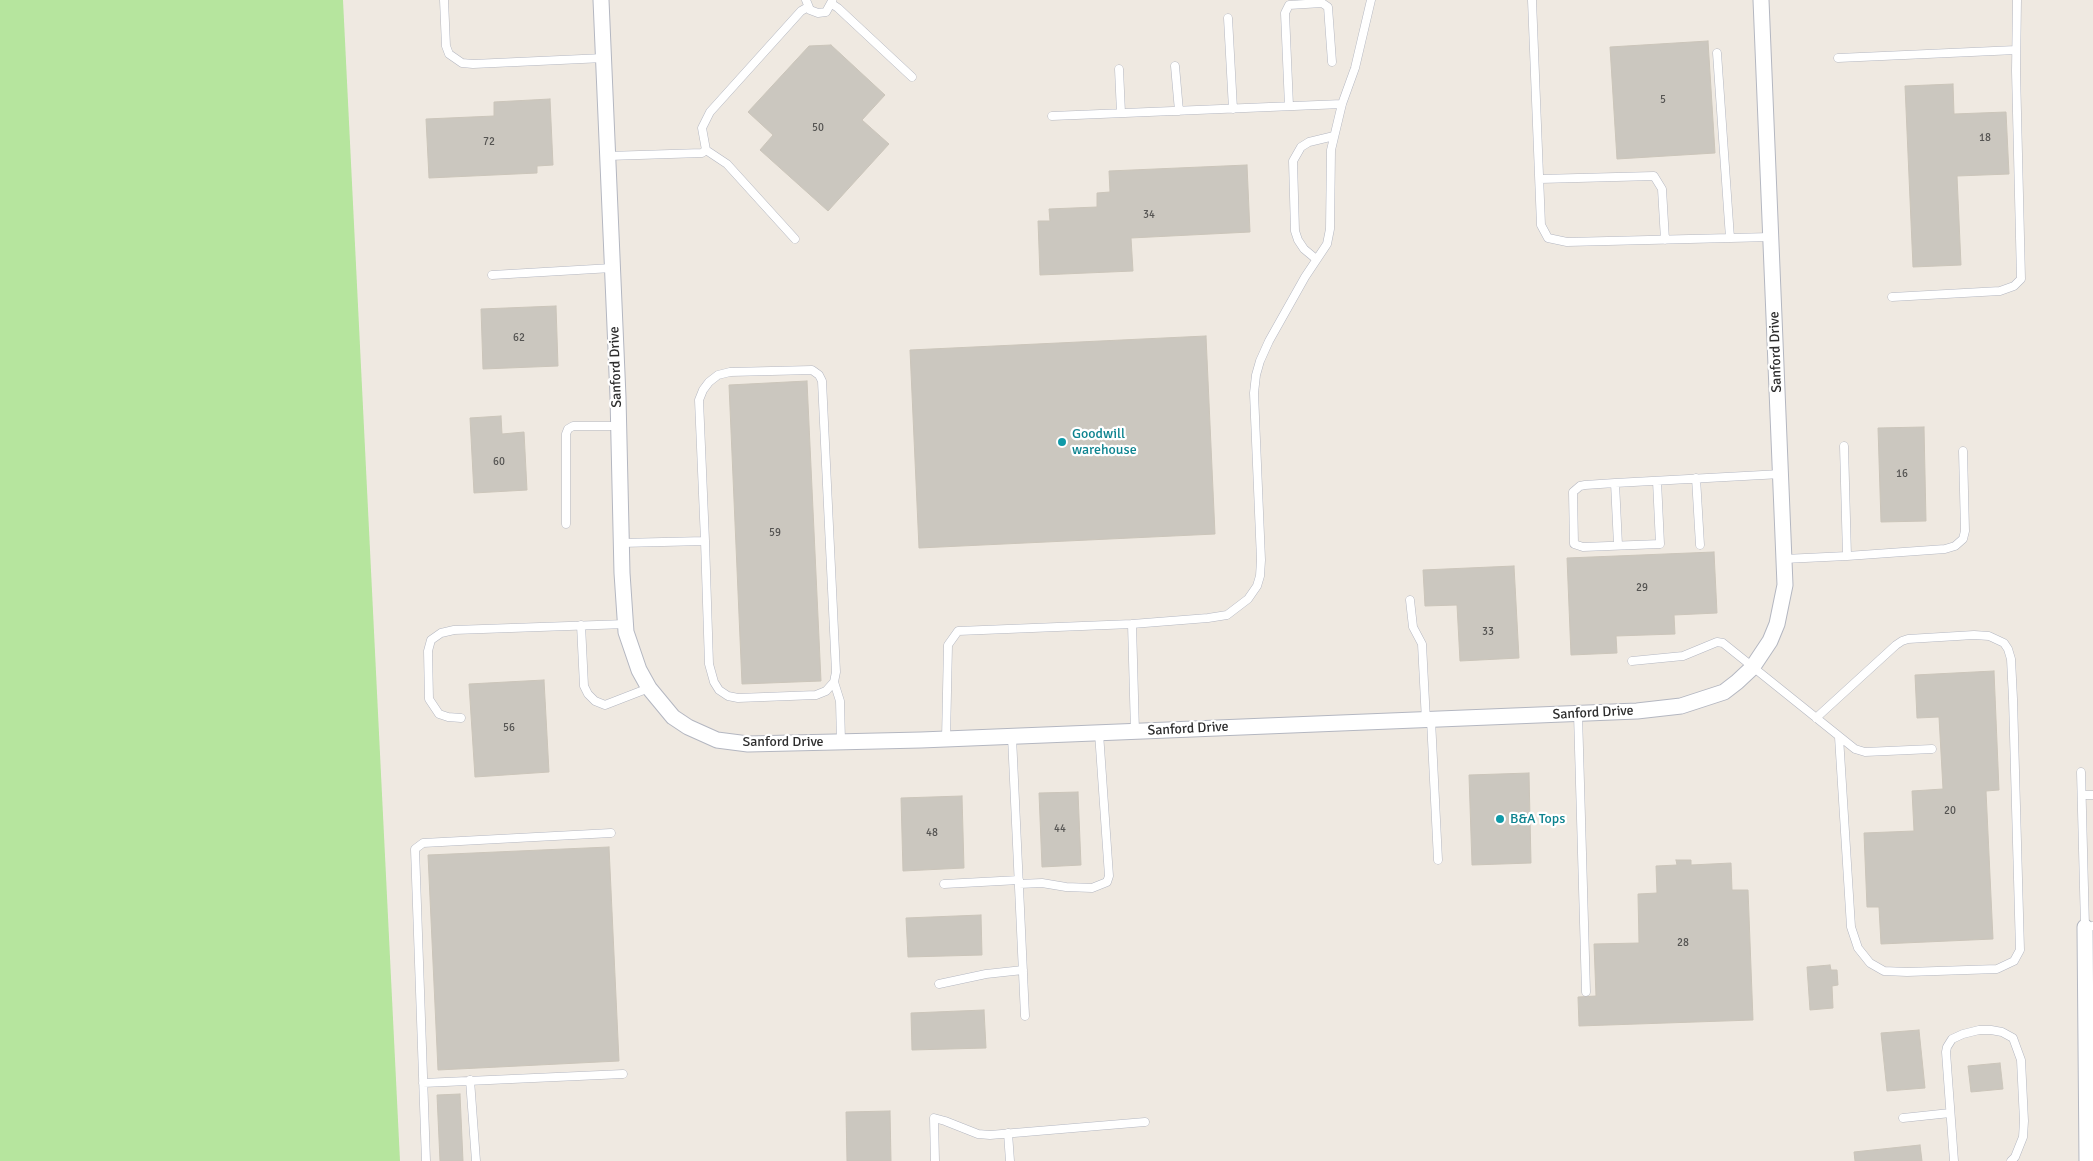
<!DOCTYPE html>
<style>
body{margin:0}
canvas{display:block;background:#efe9e1}
</style>
<canvas width="2093" height="1161"></canvas>
<script>
const ctx = document.querySelector('canvas').getContext('2d');
ctx.lineJoin = 'round';
function fillPath(path, color) {
  ctx.fillStyle = color;
  ctx.fill(path, 'evenodd');
}
function toPath(rows) {
  const path = new Path2D();
  for (const r of rows) {
    path.moveTo(r[0], r[1]);
    for (let i = 2; i < r.length; i += 2) path.lineTo(r[i], r[i + 1]);
  }
  return path;
}
function trace(path, color, width, dash) {
  ctx.strokeStyle = color;
  ctx.lineWidth = width;
  ctx.lineCap = dash ? 'butt' : 'round';
  ctx.setLineDash(dash || []);
  ctx.stroke(path);
}
function write(font, color, halo, rows, align = 'center') {
  ctx.font = font + ' Signika,sans-serif';
  ctx.lineWidth = 4.5;
  ctx.setLineDash([]);
  ctx.textBaseline = 'middle';
  ctx.strokeStyle = halo;
  ctx.fillStyle = color;
  for (const [text, x, y, turn = 0] of rows) {
    ctx.save();
    ctx.translate(x, y);
    ctx.rotate((+turn || 0) * Math.PI / 180);
    ctx.textAlign = isNaN(turn) ? turn : align;
    if (halo) ctx.strokeText(text, 0, 0);
    ctx.fillText(text, 0, 0);
    ctx.restore();
  }
}
fillPath(toPath([
 [0,0,343,0,400,1161,0,1161]
]), '#b6e59e');
const building = toPath([
 [1708,41,1715,153,1617,159,1610,47,1708,41],
 [831,45,885,95,862,120,889,144,828,211,760,150,773,135,748,112,809,46,831,45],
 [1953,84,1954,114,2006,112,2009,174,1957,176,1961,265,1913,267,1905,86,1953,84],
 [550,99,553,165,537,166,537,173,429,178,426,119,494,116,494,102,550,99],
 [1247,165,1250,232,1131,238,1133,271,1040,275,1038,221,1050,221,1049,209,1097,207,1097,193,1110,192,1109,171,1247,165],
 [556,306,558,366,483,369,481,309,556,306],
 [1206,336,1215,534,919,548,910,350,1206,336],
 [807,381,821,681,742,684,729,385,807,381],
 [501,416,502,434,524,432,527,490,474,493,470,418,501,416],
 [1924,427,1926,521,1881,522,1878,428,1924,427],
 [1714,552,1717,613,1674,615,1675,634,1616,636,1617,653,1571,655,1567,558,1714,552],
 [1514,566,1519,658,1460,661,1457,605,1425,606,1423,570,1514,566],
 [1994,671,1999,790,1986,791,1993,939,1881,944,1879,907,1867,907,1864,833,1914,831,1912,791,1943,789,1939,717,1917,718,1915,675,1994,671],
 [544,680,549,772,475,777,469,684,544,680],
 [1529,773,1531,863,1472,865,1469,775,1529,773],
 [1078,792,1081,865,1042,867,1039,793,1078,792],
 [962,796,964,868,903,871,901,798,962,796],
 [609,847,619,1061,438,1070,428,855,609,847],
 [1676,860,1691,860,1691,865,1731,863,1732,890,1748,890,1753,1020,1579,1026,1578,997,1596,996,1594,944,1639,943,1638,894,1657,893,1656,866,1677,865,1676,860],
 [981,915,982,955,908,957,906,918,981,915],
 [1830,965,1831,970,1837,970,1838,985,1832,986,1833,1008,1810,1010,1807,967,1830,965],
 [984,1010,986,1048,912,1050,911,1013,984,1010],
 [1919,1030,1925,1088,1887,1091,1881,1033,1919,1030],
 [2000,1063,2003,1089,1971,1092,1968,1066,2000,1063],
 [460,1094,463,1161,440,1161,437,1095,460,1094],
 [890,1111,891,1161,847,1161,846,1112,890,1111],
 [1920,1145,1922,1161,1855,1161,1854,1152,1920,1145]
]);
fillPath(building, '#cbc7bf');
trace(building, '#cbc5ba', 1);
const lane = toPath([
 [444,0,446,46,449,54,462,63,473,64,604,58],
 [806,0,810,10,818,13,826,12,832,1],
 [1532,0,1541,225,1548,238,1567,242,1771,237],
 [832,4,838,8,912,77],
 [1228,18,1233,109],
 [1717,53,1730,238],
 [1838,58,2016,50],
 [1175,66,1179,111],
 [1119,69,1121,113],
 [1289,106,1285,13,1289,5,1322,3,1328,7,1332,62],
 [1052,116,1342,104],
 [706,150,727,164,795,239],
 [608,156,702,153,706,150,702,128,710,112,801,11,808,7],
 [1540,179,1654,176,1662,189,1665,240],
 [1316,259,1304,249,1298,240,1295,231,1293,161,1301,147,1309,142,1334,136],
 [492,275,612,268],
 [1892,297,2000,291,2014,286,2021,279,2016,71,2017,0],
 [1696,478,1700,545],
 [1657,481,1660,544,1583,547,1574,544,1573,492,1580,486,1585,485,1615,483,1781,474],
 [1615,483,1618,545],
 [566,524,566,434,568,429,573,426,618,426],
 [621,543,705,541,699,400,703,390,709,382,718,375,730,372,812,370,819,375,822,381,836,672,834,682,826,691,816,695,738,698,728,696,719,690,714,682,709,664,705,541],
 [1847,556,1945,549,1955,546,1963,539,1965,531,1963,451],
 [1784,559,1847,556,1844,446],
 [1410,600,1413,627,1422,644,1426,721],
 [1132,624,1208,618,1227,615,1248,599,1257,586,1260,576,1261,560,1254,393,1256,375,1260,361,1269,341,1305,277,1327,244,1330,229,1331,150,1342,104,1355,68,1371,0],
 [581,625,584,686,588,694,595,701,605,705,649,688],
 [1632,661,1683,656,1717,642,1723,643,1855,749,1865,752,1932,749],
 [834,682,840,701,841,742],
 [1578,714,1586,992],
 [461,718,448,717,439,714,429,699,428,651,431,640,441,633,454,630,626,624],
 [1816,718,1896,645,1902,641,1908,639,1974,635,1989,636,2004,643,2008,649,2011,659,2013,699,2020,950,2014,961,1997,969,1907,972,1884,971,1870,963,1858,948,1851,927,1839,737],
 [1431,720,1438,860],
 [1012,737,1025,1016],
 [946,739,948,645,958,631,1132,624,1135,732],
 [2081,772,2085,927,2093,926],
 [2082,795,2093,795],
 [944,884,1019,880],
 [1019,884,1042,883,1066,887,1092,888,1107,882,1109,876,1099,733],
 [939,984,986,974,1023,970],
 [470,1080,476,1161],
 [423,1083,623,1074],
 [1903,1118,1950,1113],
 [1008,1133,1010,1161],
 [426,1161,415,849,423,843,611,833],
 [935,1161,934,1118,945,1121,978,1134,990,1135,1145,1122],
 [1954,1161,1946,1052,1947,1047,1952,1039,1963,1034,1979,1030,1991,1030,2002,1032,2013,1038,2021,1060,2024,1121,2023,1137,2015,1157,2011,1161]
]);
const street = toPath([
 [601,0,618,397,622,573,626,632,639,670,649,688,673,717,688,727,717,740,748,744,921,740,1637,711,1681,706,1724,692,1737,682,1752,668,1770,641,1777,624,1785,585,1761,0],
 [2085,927,2087,1161]
]);
trace(lane, '#b4b7c1', 9);
trace(street, '#b4b7c1', 17);
trace(lane, '#fff', 8);
trace(street, '#fff', 15);
for (const [x, y, r, color] of [
 [1062,442,5,"#0f9aa8"],
 [1500,819,5,"#0f9aa8"]
]) {
  const dot = new Path2D();
  dot.arc(x, y, r, 0, 2 * Math.PI);
  ctx.fillStyle = color;
  ctx.fill(dot);
  trace(dot, '#fff', 2);
}
write('11px', '#555452', null, [
 ["5",1663,100],
 ["50",818,128],
 ["18",1985,138],
 ["72",489,142],
 ["34",1149,215],
 ["62",519,338],
 ["60",499,462],
 ["16",1902,474],
 ["59",775,533],
 ["29",1642,588],
 ["33",1488,632],
 ["56",509,728],
 ["20",1950,811],
 ["44",1060,829],
 ["48",932,833],
 ["28",1683,943]
]);
write('14px', '#2e2e2e', '#fff', [
 ["Sanford Drive",1776,352,-92],
 ["Sanford Drive",616,367,-92],
 ["Sanford Drive",1593,713,-3],
 ["Sanford Drive",1188,729,-3],
 ["Sanford Drive",783,742]
]);
write('14px', '#0d838f', '#fff', [
 ["Goodwill",1072,434],
 ["warehouse",1072,450],
 ["B&A Tops",1510,819]
], 'left');
</script>
